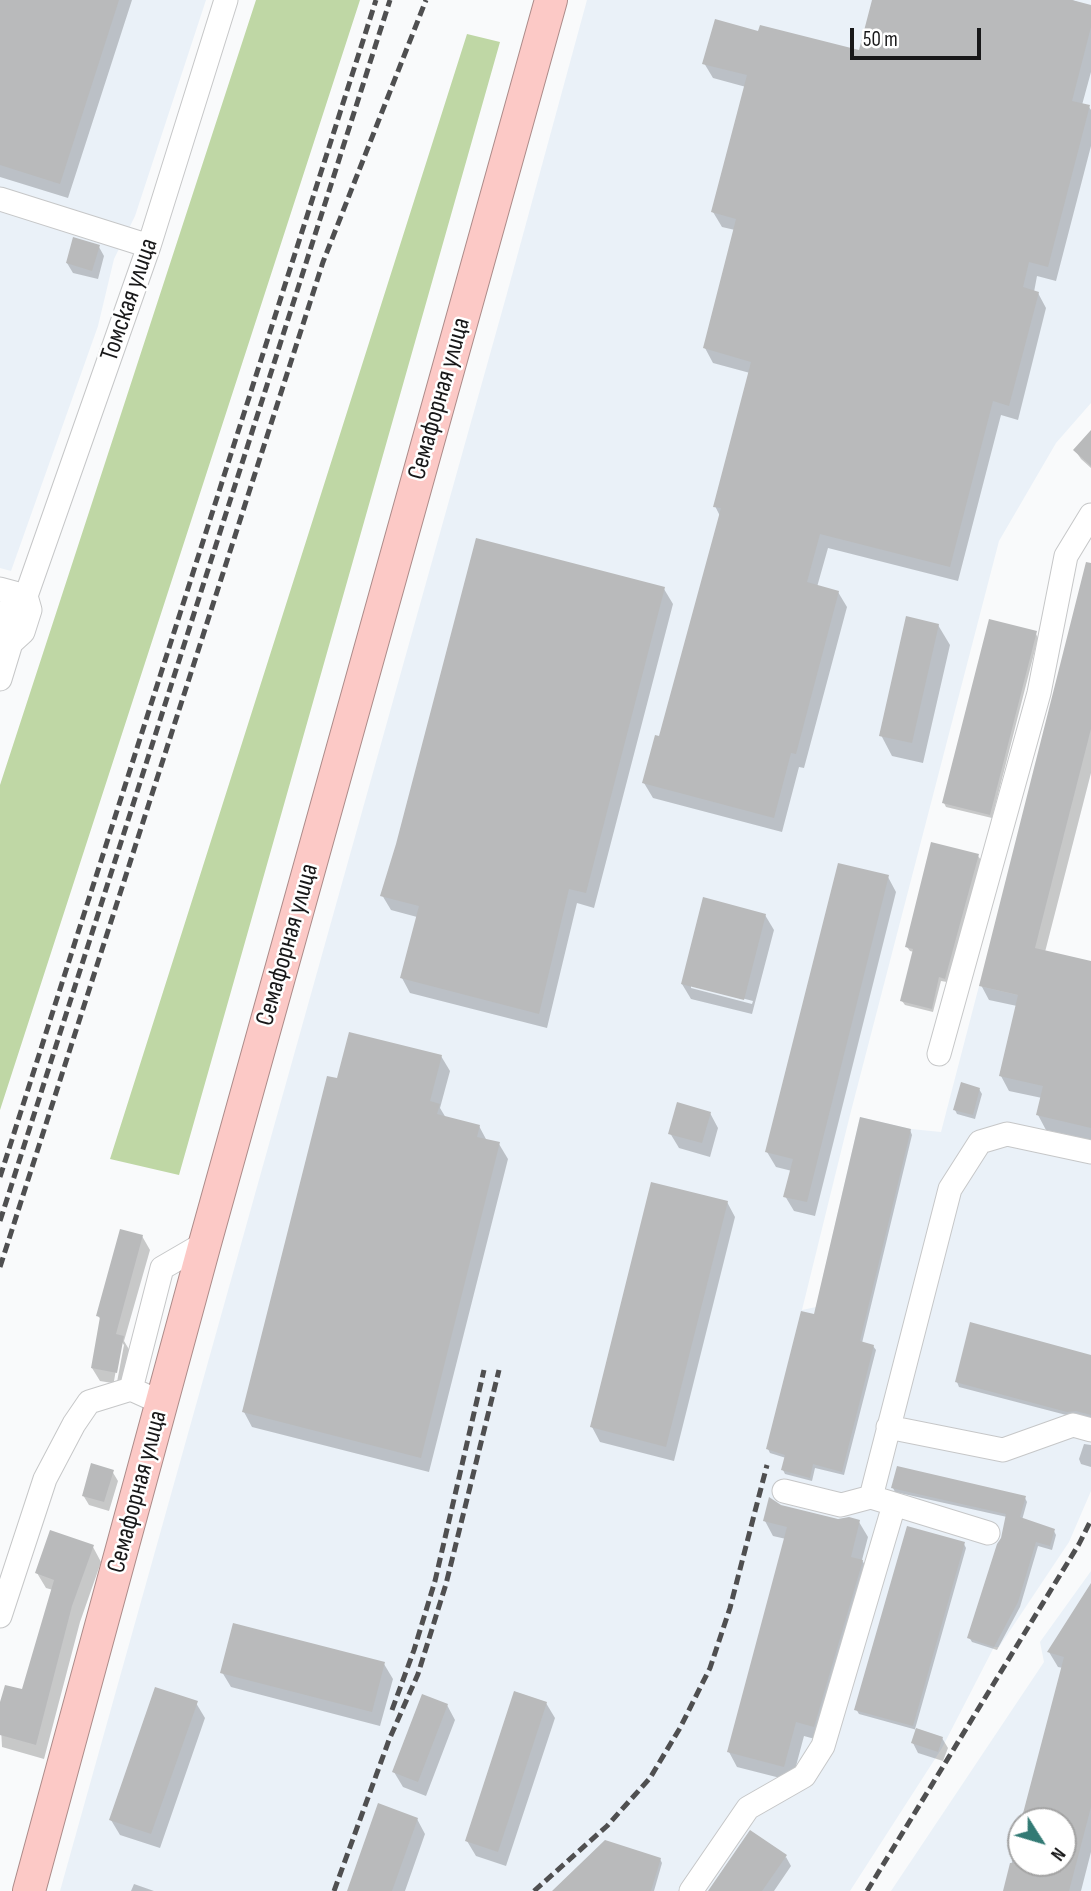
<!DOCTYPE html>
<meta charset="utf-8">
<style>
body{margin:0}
#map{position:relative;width:1091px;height:1891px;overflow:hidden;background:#f9fafb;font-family:"Sofia Sans Condensed",sans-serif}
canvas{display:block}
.north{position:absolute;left:1007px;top:1807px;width:70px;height:70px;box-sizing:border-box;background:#fff;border:2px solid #a3a3a3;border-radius:50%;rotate:127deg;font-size:19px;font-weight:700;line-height:28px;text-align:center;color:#181819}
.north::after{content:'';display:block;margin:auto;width:24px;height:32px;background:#327a74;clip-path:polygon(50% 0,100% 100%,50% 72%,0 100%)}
.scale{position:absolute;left:850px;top:28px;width:131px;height:32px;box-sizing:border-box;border:4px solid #181819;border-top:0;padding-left:9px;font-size:21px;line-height:24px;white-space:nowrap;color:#181819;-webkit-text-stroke:5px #fff;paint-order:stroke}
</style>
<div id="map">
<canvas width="1091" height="1891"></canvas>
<div class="north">N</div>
<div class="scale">50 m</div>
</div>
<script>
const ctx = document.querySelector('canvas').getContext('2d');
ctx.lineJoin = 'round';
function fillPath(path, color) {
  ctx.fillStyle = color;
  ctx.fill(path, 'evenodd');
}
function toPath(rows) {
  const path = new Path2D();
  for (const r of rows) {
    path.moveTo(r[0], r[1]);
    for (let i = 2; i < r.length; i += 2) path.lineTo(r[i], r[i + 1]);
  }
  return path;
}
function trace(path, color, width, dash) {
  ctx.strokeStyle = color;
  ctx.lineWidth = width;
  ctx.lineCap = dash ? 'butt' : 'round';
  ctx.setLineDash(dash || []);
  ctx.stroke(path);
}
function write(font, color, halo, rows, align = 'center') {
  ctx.font = font + ' "Sofia Sans Condensed",sans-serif';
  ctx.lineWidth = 5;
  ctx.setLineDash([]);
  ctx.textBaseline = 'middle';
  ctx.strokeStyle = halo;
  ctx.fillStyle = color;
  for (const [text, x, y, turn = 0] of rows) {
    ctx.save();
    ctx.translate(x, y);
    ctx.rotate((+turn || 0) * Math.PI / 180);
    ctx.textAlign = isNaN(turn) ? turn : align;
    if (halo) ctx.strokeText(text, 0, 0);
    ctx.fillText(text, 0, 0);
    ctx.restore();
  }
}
fillPath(toPath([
 [0,0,206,0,135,216,114,259,98,326,11,571,0,568],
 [587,0,1091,0,1091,403,1056,443,999,541,850,1115,802,1310,816,1307,860,1117,911,1129,941,1132,979,986,1091,1012,1091,1491,1069,1542,999,1647,994,1647,942,1748,850,1891,60,1891,506,297],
 [1091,1571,1091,1891,891,1891,1044,1662,1040,1642],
 [1021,1821,1063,1821,1063,1863,1021,1863]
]), '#eaf1f8');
fillPath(toPath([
 [256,0,360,0,0,1110,0,785],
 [467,34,500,42,179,1175,110,1159]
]), '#bfd7a5');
fillPath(toPath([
 [0,0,132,0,68,198,0,177],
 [874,0,1072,0,1091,7,1091,72,1082,105,1089,107,1091,110,1091,146,1056,281,1037,276,1034,292,1038,293,1046,308,1018,420,1001,415,958,581,828,548,817,587,838,592,847,607,804,768,799,767,782,832,653,798,644,783,660,738,720,516,715,506,750,373,713,363,705,348,735,230,722,227,713,212,746,87,713,78,704,63,760,33,860,52],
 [99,247,104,256,98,279,73,273,67,263],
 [1091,432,1091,468,1081,459,1075,450],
 [1091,578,1091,773,1045,952,1091,963,1091,1140,1046,1130,1038,1115,1042,1098,1009,1091,1001,1076,1017,1006,989,1000,981,985],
 [664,589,673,604,594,908,577,903,547,1028,410,993,402,978,417,917,391,910,382,895],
 [938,625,950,645,923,763,892,756,881,735],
 [1036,634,1038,638,992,818,946,807,944,803],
 [978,856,981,860,947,982,941,981,933,1012,905,1005,902,1001,914,952,910,951,907,947],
 [888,877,896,892,815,1216,794,1211,785,1196,792,1171,776,1167,767,1152],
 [765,915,774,930,752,1014,691,999,682,984],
 [691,985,753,1001,752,1004,691,988],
 [441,1056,450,1071,440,1108,446,1118,479,1126,487,1141,499,1144,508,1159,429,1472,252,1427,244,1412],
 [979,1089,982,1094,975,1119,957,1114,955,1110],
 [710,1113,718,1128,710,1157,679,1148,670,1133],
 [910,1130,912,1135,862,1343,873,1346,876,1350,844,1475,815,1468,812,1481,785,1474,783,1470,786,1458,770,1453,768,1449,816,1316],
 [727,1202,735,1217,674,1461,600,1442,592,1427],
 [142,1236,150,1250,124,1341,130,1351,124,1385,100,1381,92,1368,101,1320,98,1316],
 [121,1341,124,1345,117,1382,114,1381],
 [1091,1357,1091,1419,1070,1416,959,1387,957,1382],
 [1084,1444,1091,1445,1091,1467,1081,1464,1079,1459],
 [112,1471,118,1481,109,1511,89,1505,83,1495],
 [893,1488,1025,1498,1027,1502,1022,1520,1054,1531,1056,1535,1052,1550,1038,1546,1020,1607,997,1650,972,1642,969,1637,1003,1538,1007,1517,895,1492],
 [780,1506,838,1520,859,1522,868,1537,862,1560,871,1576,822,1741,804,1736,792,1781,737,1767,729,1752,786,1539,773,1536,765,1521],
 [964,1544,966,1548,915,1729,942,1738,948,1748,943,1761,918,1753,913,1743,917,1730,859,1714,856,1709],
 [93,1547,101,1562,80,1622,44,1759,2,1747,0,1708,23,1692,53,1590,46,1588,37,1573],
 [1091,1586,1091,1852,1081,1891,1004,1891,1021,1828,1021,1863,1063,1863,1063,1821,1023,1821,1063,1668,1058,1667,1049,1652],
 [384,1664,393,1679,380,1726,231,1687,222,1672],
 [196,1703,205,1718,160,1848,120,1835,111,1820],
 [546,1703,555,1718,506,1866,476,1856,467,1841],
 [447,1705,455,1720,426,1796,403,1787,394,1772],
 [417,1819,425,1834,405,1891,348,1891],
 [786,1857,791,1866,774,1891,710,1891],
 [660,1859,662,1863,654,1891,555,1891],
 [134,1884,154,1891,131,1891]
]), '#0003');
fillPath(toPath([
 [0,0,119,0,60,184,0,165],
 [872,0,1072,0,1091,5,1091,27,1072,101,1090,105,1048,267,1029,262,1023,287,1039,292,1009,406,993,401,950,567,820,534,807,582,839,591,796,754,791,753,774,818,642,783,655,735,659,736,721,508,713,507,751,362,703,348,736,219,711,212,747,75,702,64,715,19,758,31,760,25,859,50],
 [73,237,100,245,92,271,66,263],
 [1091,430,1091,466,1073,450],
 [476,538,665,587,586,893,569,889,539,1014,400,978,419,906,380,896,396,844],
 [1086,562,1091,563,1091,729,1035,948,1091,961,1091,1128,1036,1115,1043,1086,999,1076,1018,995,979,986],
 [906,616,939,624,912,743,879,736],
 [989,619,1037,631,990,815,942,803],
 [931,842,979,854,945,979,939,977,932,1009,900,1001,913,949,905,947],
 [838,863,889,875,807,1202,783,1197,793,1159,765,1152],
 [703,897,766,914,744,1000,681,984],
 [349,1032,442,1055,430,1101,440,1104,437,1114,480,1125,477,1137,500,1142,421,1458,242,1412,327,1076,337,1078],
 [961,1082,980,1088,973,1115,953,1110],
 [677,1102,711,1112,702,1143,668,1134],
 [860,1117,911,1129,860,1341,874,1345,842,1472,813,1464,810,1478,781,1470,785,1455,766,1449,801,1311,814,1314],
 [651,1182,728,1201,666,1447,590,1427],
 [120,1229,143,1235,116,1334,124,1336,117,1373,91,1368,100,1317,96,1316],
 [970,1322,1091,1355,1091,1415,1076,1411,1067,1412,955,1382],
 [91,1463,114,1470,104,1502,82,1496],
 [897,1466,1026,1496,1020,1517,1055,1529,1050,1546,1036,1542,1018,1602,994,1647,967,1638,997,1544,1001,1538,1006,1514,891,1488],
 [769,1497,781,1505,838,1519,849,1517,860,1520,851,1557,863,1560,814,1727,796,1722,784,1767,727,1752,787,1527,763,1521],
 [907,1526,965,1542,913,1726,854,1710],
 [50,1530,94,1545,72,1606,36,1745,0,1735,0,1702,5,1685,22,1689,54,1580,35,1573],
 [1091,1583,1091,1807,1069,1891,1003,1891,1010,1863,1063,1863,1063,1821,1021,1821,1064,1657,1047,1652],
 [233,1623,385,1662,372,1712,220,1673],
 [155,1687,198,1701,151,1834,109,1820],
 [514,1691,547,1702,498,1852,465,1841],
 [422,1694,448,1704,418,1782,392,1772],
 [916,1728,943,1737,938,1752,911,1743],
 [378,1803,418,1818,392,1891,347,1891],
 [750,1830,787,1855,762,1891,708,1891],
 [605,1840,661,1858,651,1891,552,1891]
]), '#b9babb');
const minor = toPath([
 [0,199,149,246],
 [0,589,26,596],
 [11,643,5,626,10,607,26,596,149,246,226,0],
 [0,679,11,643,23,632,30,610,26,596],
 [939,1054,1039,693,1066,556,1091,515],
 [131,1389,162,1268,205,1243],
 [888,1427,1003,1450,1073,1425,1091,1430],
 [784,1491,841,1505,871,1497,988,1533],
 [871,1497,950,1189,980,1142,1007,1134,1091,1152],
 [0,1616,45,1479,74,1424,89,1402,131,1389,162,1403],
 [691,1891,748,1808,804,1776,823,1746,894,1505]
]);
const highway = toPath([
 [29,1891,205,1243,551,0]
]);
trace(minor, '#c6c7c8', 25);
trace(highway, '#ac8b89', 34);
trace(minor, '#fff', 23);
trace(highway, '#fcc9c6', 32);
trace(toPath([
 [0,1177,376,0],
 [0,1221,390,0],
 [0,1267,323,262,426,0],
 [392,1710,414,1650,435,1581,484,1370],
 [334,1891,389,1740,418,1674,446,1584,499,1370],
 [534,1891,607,1826,650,1778,680,1728,710,1668,730,1608,767,1465],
 [867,1891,1079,1544,1091,1520]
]), '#4f4f50', 5, [10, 5]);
write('26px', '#181819', '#fff', [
 ["Томская улица",130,300,-71],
 ["Семафорная улица",440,399,-74],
 ["Семафорная улица",288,945,-74],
 ["Семафорная улица",138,1492,-75]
]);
</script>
